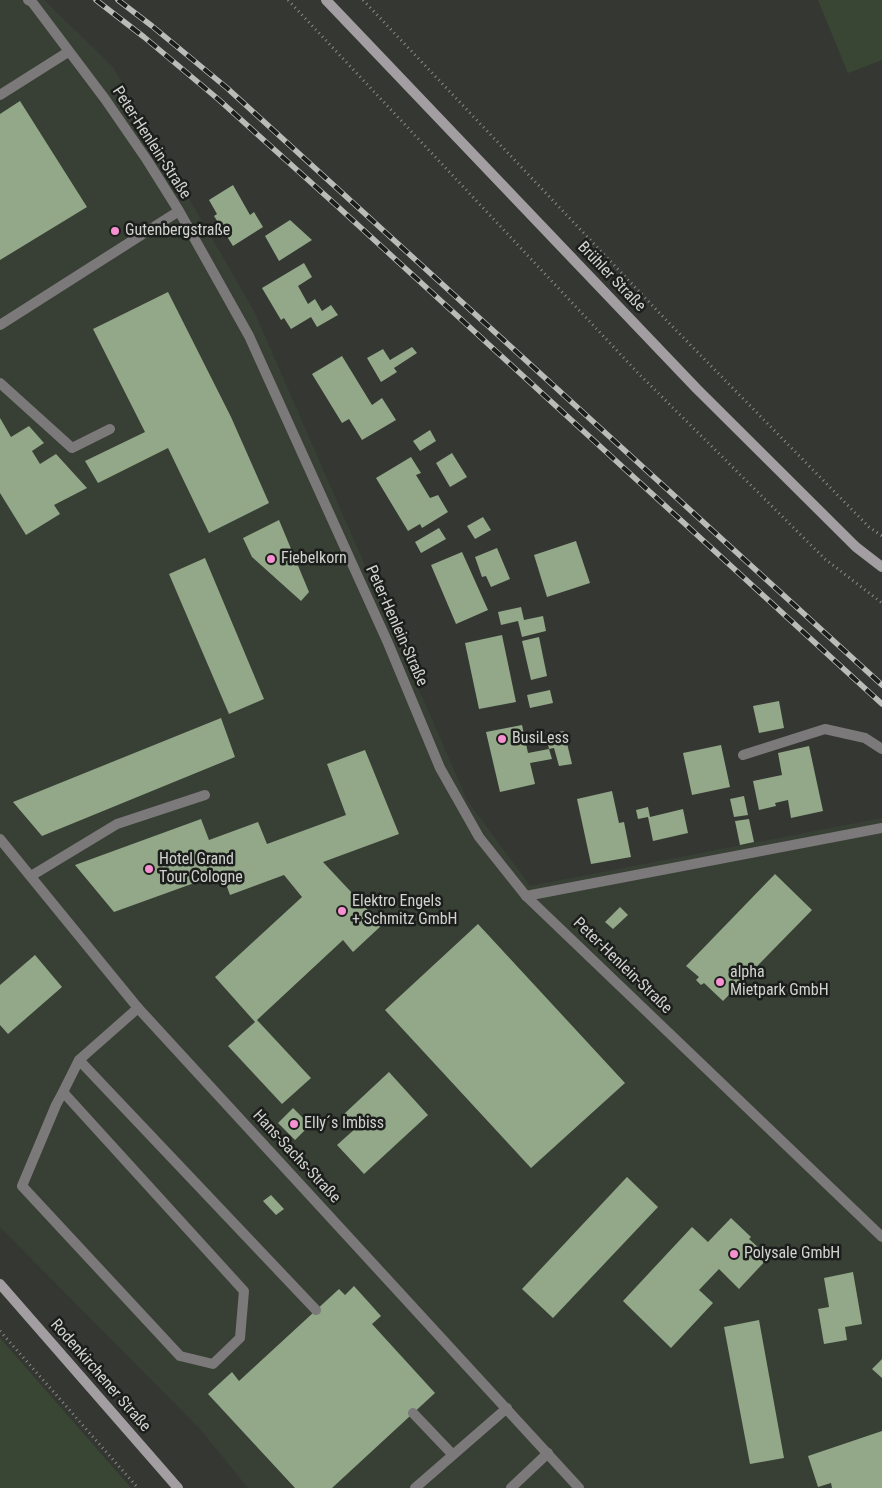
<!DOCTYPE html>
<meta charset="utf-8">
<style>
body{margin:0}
canvas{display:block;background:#343732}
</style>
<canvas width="882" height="1488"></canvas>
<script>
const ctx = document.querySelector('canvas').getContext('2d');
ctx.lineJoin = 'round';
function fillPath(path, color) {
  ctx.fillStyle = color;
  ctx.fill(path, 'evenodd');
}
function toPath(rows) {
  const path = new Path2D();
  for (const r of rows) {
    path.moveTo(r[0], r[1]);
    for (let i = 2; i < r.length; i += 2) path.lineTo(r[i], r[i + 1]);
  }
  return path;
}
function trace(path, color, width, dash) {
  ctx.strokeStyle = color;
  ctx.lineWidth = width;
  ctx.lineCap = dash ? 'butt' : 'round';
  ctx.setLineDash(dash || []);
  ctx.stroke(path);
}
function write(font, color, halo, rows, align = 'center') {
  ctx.font = font + ' "Roboto Condensed",sans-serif';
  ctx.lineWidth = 5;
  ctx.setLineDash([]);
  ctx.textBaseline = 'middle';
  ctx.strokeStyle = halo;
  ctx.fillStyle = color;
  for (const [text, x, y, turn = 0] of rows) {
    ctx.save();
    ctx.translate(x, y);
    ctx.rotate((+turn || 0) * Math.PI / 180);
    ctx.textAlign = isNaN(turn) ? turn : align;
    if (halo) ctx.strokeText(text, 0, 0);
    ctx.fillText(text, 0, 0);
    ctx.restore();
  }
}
fillPath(toPath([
 [0,0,44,0,113,67,254,311,467,800,530,886,882,818,882,1488,248,1488,201,1430,0,1227]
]), '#384035');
fillPath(toPath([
 [818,0,882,0,882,60,848,73],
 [0,1338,131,1488,0,1488]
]), '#3a4634');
fillPath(toPath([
 [20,101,87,207,0,260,0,114],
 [233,185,250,215,254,212,263,227,233,246,214,216,217,214,209,200],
 [290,220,312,240,279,261,265,236],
 [304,263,312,277,298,286,308,304,315,299,322,311,331,305,338,315,317,327,311,317,291,329,284,318,281,320,262,288],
 [168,292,231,417,269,503,209,533,168,448,98,483,85,461,145,432,93,329],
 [412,347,417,353,394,368,397,372,381,382,367,358,383,349,390,360],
 [342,356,372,405,382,398,396,420,362,440,349,419,342,423,312,374],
 [0,418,11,437,29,426,44,443,32,451,40,464,56,454,87,488,54,505,60,514,26,535,0,493],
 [430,430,436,441,420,451,413,441],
 [452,453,467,477,450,487,436,463],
 [411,457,421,473,416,475,430,498,438,495,448,512,422,528,420,524,408,531,376,478],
 [483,517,491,530,475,539,467,526],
 [279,520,309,592,301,601,252,557,243,538],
 [439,528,446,539,421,553,415,542],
 [576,541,590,583,547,597,534,555],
 [497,548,510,579,491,587,486,576,482,577,475,557],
 [462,552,488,610,456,624,431,565],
 [205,558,264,699,229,714,169,574],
 [521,607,524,620,543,616,546,631,522,637,518,621,501,625,498,612],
 [502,635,516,702,479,709,465,643],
 [539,637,547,676,531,680,522,641],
 [550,690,553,703,530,708,527,695],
 [779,701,784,728,759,733,753,706],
 [221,718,235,757,42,836,13,802],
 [522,725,528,753,549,749,546,734,564,731,572,764,559,766,554,748,549,749,552,759,530,763,535,784,500,792,486,732],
 [721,745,730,787,692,795,683,753],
 [809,746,823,811,791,818,788,800,775,803,776,806,759,810,753,781,782,775,778,753],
 [365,750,399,834,323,862,382,925,353,952,343,940,257,1020,311,1078,282,1104,228,1046,255,1022,215,977,302,897,284,875,230,895,222,873,114,912,75,865,201,819,209,840,258,822,267,844,346,815,327,764],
 [612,791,619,823,624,822,631,857,591,864,577,799],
 [744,796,748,815,734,817,730,799],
 [648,807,650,817,683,809,688,833,653,841,648,817,638,819,636,810],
 [749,819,754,842,740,845,735,821],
 [775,874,812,910,723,1001,704,983,701,985,696,980,699,977,686,966],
 [620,907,628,915,613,929,605,922],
 [478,924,625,1083,531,1168,385,1010],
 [35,955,62,987,8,1034,0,1025,0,985],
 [389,1072,428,1115,364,1174,337,1145,356,1128,344,1114],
 [293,1108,310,1125,295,1140,278,1123],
 [627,1177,658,1207,553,1318,522,1289],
 [271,1195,284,1209,276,1215,263,1201],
 [731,1218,751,1237,749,1239,769,1257,739,1289,719,1269,699,1290,713,1303,671,1348,623,1301,692,1227,708,1242],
 [853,1272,862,1324,845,1327,847,1340,824,1344,818,1309,829,1307,824,1278],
 [354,1286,381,1316,372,1324,435,1393,332,1488,295,1488,208,1394,232,1372,239,1381,339,1289,345,1295],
 [759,1320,784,1458,750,1464,724,1327],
 [882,1359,882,1378,872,1369],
 [882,1431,882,1488,832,1488,831,1483,818,1487,808,1456]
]), '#92a888');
trace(toPath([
 [288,0,638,373,825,559,882,603],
 [363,0,668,322,869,527,882,536],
 [0,1331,138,1488]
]), '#8a8d88', 3, [1, 4]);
trace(toPath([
 [0,95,68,52],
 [0,383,72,448,110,429],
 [743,755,825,729,865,738,882,749],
 [31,876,117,824,205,795],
 [526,896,882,828],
 [79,1060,316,1310],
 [63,1092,244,1291,240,1338,213,1364,180,1356,22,1186,56,1105,63,1092,79,1060,138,1008],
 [413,1413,453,1455],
 [415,1488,507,1408],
 [511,1488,548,1453]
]), '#7c797a', 10);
trace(toPath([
 [28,0,32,2,105,99,147,160,179,211,249,336,388,643,440,768,479,837,526,896,882,1237],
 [0,325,179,211],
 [0,839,138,1008,579,1488]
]), '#7c797a', 10);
trace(toPath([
 [326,0,697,389,856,547,882,567],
 [0,1284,178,1488]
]), '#a39ea1', 10);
const rail = toPath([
 [96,0,144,37,218,99,336,205,882,704],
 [118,0,152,26,227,88,882,685]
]);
trace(rail, '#b9bcb7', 5.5);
trace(rail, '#1c1e1c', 4, [11]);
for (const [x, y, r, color] of [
 [115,231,5,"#f690d0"],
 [271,559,5,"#f690d0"],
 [502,739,5,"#f690d0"],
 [149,869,5,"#f690d0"],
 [342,911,5,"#f690d0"],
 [720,982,5,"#f690d0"],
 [294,1124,5,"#f690d0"],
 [734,1254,5,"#f690d0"]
]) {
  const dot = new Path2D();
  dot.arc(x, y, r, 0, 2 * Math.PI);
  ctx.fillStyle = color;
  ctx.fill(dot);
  trace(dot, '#1c1e1c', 2);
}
write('16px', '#d1d3cf', '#1c1e1c', [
 ["Peter-Henlein-Straße",151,143,57],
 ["Brühler Straße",611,277,46],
 ["Peter-Henlein-Straße",396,626,66],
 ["Peter-Henlein-Straße",622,966,44],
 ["Hans-Sachs-Straße",296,1157,47],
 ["Rodenkirchener Straße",100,1376,49]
]);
write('16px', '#d1d3cf', '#1c1e1c', [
 ["Gutenbergstraße",125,231],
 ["Fiebelkorn",281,559],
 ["BusiLess",512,739],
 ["Hotel Grand",159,860],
 ["Tour Cologne",159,878],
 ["Elektro Engels",352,902],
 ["+ Schmitz GmbH",352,920],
 ["alpha",730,973],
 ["Mietpark GmbH",730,991],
 ["Elly´s Imbiss",304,1124],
 ["Polysale GmbH",744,1254]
], 'left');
</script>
